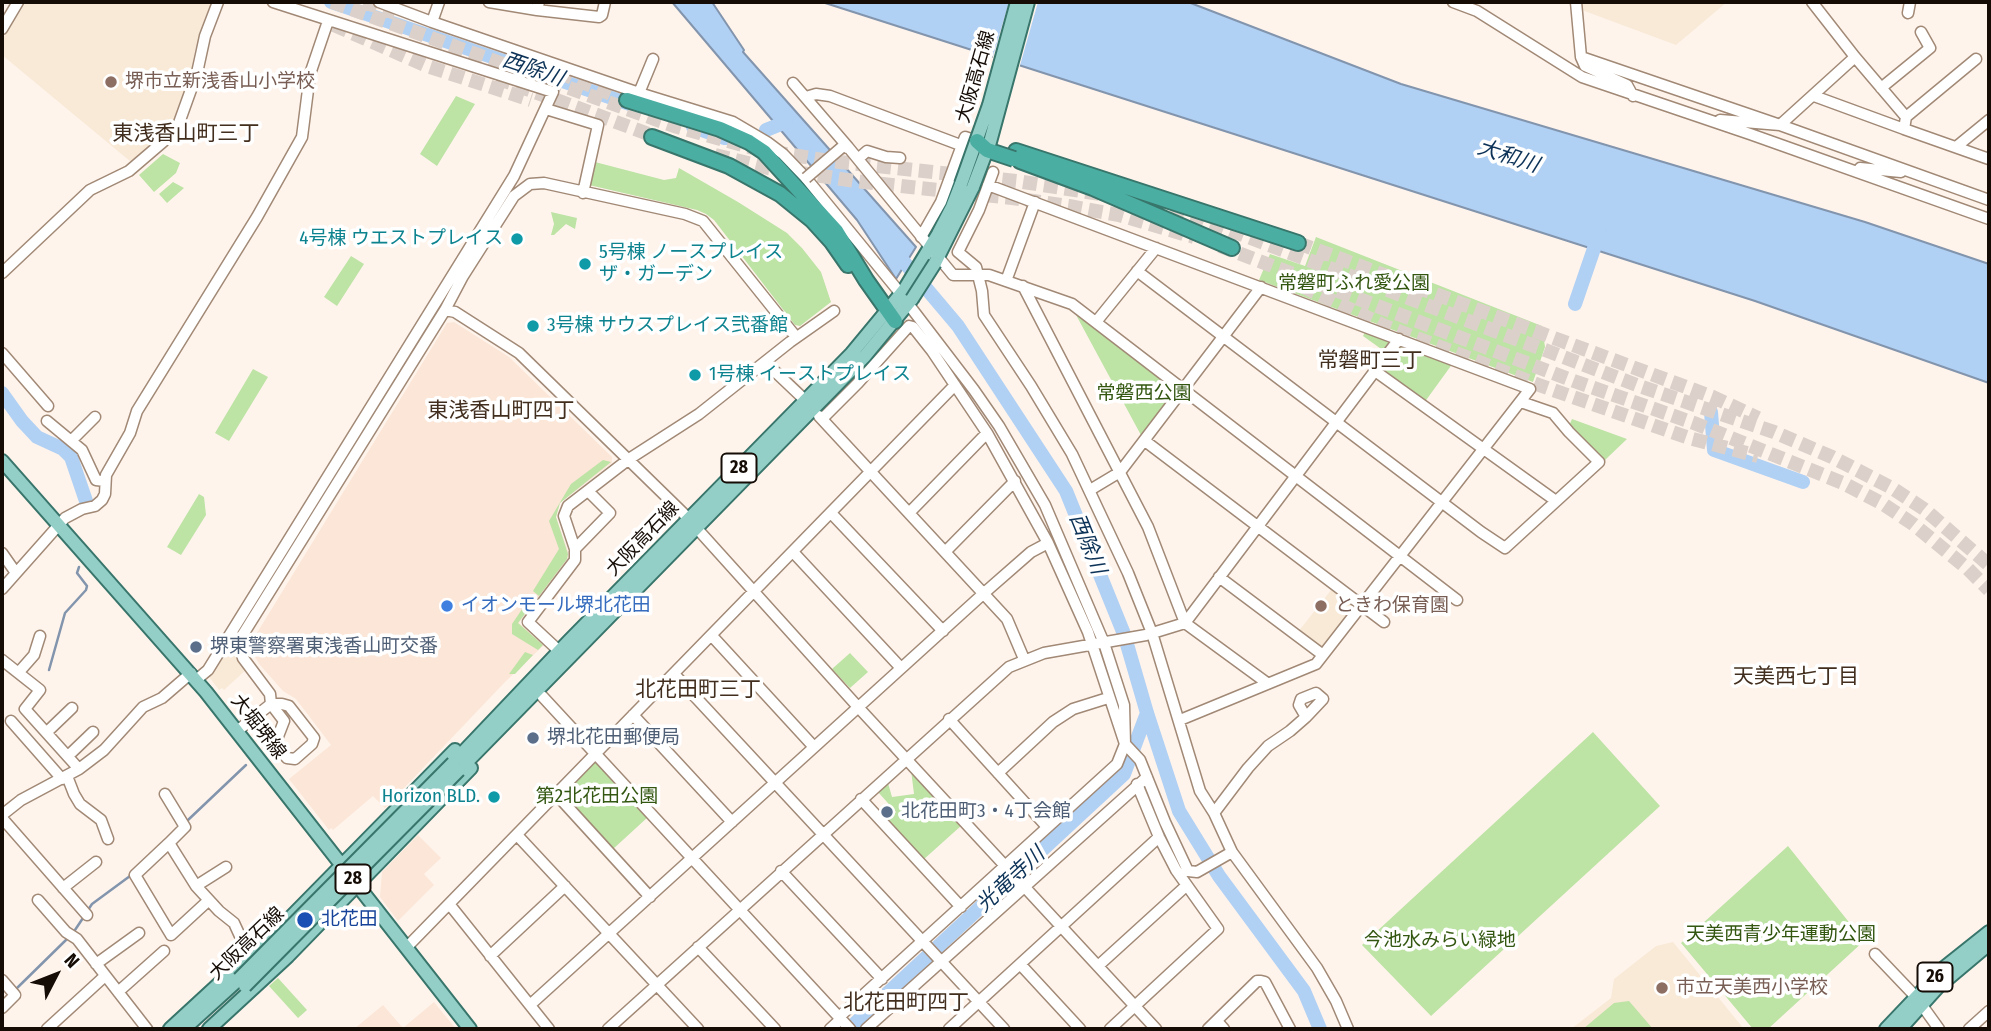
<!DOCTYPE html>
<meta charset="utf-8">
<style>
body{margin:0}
#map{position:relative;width:1991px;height:1031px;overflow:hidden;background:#fff4ec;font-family:"Fira Sans Condensed",sans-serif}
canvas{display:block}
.frame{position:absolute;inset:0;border:4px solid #150c06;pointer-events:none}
.north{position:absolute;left:21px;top:940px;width:70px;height:70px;-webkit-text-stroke:5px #fff;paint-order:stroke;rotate:48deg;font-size:19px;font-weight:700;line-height:28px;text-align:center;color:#150c06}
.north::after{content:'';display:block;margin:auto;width:24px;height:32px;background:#150c06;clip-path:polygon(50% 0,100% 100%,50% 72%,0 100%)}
</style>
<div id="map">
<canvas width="1991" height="1031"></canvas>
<div class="frame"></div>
<div class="north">N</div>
</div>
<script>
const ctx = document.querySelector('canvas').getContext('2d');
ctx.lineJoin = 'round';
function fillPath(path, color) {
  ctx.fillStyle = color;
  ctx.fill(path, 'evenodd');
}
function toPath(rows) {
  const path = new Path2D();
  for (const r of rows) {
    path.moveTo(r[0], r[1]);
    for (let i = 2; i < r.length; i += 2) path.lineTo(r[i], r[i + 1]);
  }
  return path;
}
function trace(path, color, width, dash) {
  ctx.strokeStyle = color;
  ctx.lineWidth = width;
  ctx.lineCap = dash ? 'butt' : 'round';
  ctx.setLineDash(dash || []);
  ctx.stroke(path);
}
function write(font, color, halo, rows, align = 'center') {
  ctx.font = font + ' "Fira Sans Condensed","Noto Sans JP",sans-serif';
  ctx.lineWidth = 7;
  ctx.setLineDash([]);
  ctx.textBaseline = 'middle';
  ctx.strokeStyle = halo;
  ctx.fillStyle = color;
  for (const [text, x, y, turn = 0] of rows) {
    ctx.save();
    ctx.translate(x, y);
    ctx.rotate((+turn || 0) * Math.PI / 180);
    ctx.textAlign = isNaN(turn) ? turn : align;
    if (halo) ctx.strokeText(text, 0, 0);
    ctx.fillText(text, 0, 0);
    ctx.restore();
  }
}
fillPath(toPath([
 [454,322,509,357,612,457,612,463,560,503,556,517,569,554,568,559,519,623,544,645,505,682,385,808,373,796,333,830,331,828,329,830,289,779,331,745,296,699,283,691,260,665,253,654,252,641,447,323],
 [418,835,441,858,424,874,434,885,398,921,380,897,382,872],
 [434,1002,456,1029,354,1029,383,1005,403,1028]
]), '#fbe6d7');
fillPath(toPath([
 [26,2,212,2,195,50,190,77,176,117,167,132,131,162,2,55,2,40],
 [1580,2,1727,2,1676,45,1579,9],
 [1331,590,1353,606,1354,611,1323,651,1298,632],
 [224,650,230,658,235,654,247,669,224,690,222,688,219,690,210,678,210,672],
 [1673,942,1744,1029,1571,1029,1611,998,1614,979,1656,946]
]), '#f8ead7');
fillPath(toPath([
 [456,96,475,104,437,166,420,154],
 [163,154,180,163,176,173,154,192,139,175],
 [595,162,664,180,676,178,679,168,738,202,787,233,802,248,821,272,831,302,800,326,795,325,714,220,706,214,697,210,589,185],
 [173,182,184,188,167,203,159,194],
 [551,212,577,218,575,229,566,224,554,235,551,235,554,224],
 [1316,237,1542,326,1545,347,1533,382,1259,280,1270,254,1305,266],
 [351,256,364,264,337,306,324,297],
 [1075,313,1175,388,1176,393,1142,437],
 [1366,330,1389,339,1390,342,1384,351,1363,336],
 [1403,345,1453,363,1424,403,1383,374,1382,370],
 [253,369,268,377,229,441,215,433],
 [1572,419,1627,439,1605,460,1569,426],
 [603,460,611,462,560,503,556,517,568,554,567,559,539,596,533,591,559,549,549,521,571,484],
 [199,494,204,497,206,515,181,555,167,547],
 [529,599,534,602,518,623,543,645,538,650,512,634,512,624],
 [525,652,533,655,515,674,509,674],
 [850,653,868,672,850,688,832,669],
 [1593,732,1660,806,1431,1016,1362,945],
 [593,763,598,763,648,817,612,850,565,797,565,793],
 [911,770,962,825,923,860,887,821,896,812,878,792,888,783,892,797,914,794],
 [1788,846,1864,941,1768,1029,1753,1029,1681,943],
 [278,978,307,1010,298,1018,269,986],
 [1629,1001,1653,1029,1583,1029,1614,1003]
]), '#bde3a5');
const water = toPath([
 [672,2,712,2,744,50,743,52,916,247,896,279,857,220,672,2],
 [822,2,1188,2,1401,84,1865,222,1989,264,1989,383,1755,301,822,2]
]);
fillPath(water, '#b0d0f4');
trace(water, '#8295ad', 2);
fillPath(toPath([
 [1009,2,1038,2,1019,69,992,60]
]), '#fff4ec');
trace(toPath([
 [49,670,65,613,86,590,87,586,77,573,79,567],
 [188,820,246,765],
 [88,910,92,904,130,876],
 [75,930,83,918],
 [15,990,68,938]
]), '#8295ad', 2.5);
trace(toPath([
 [331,2,638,107],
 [693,127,724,138,735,138],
 [766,130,786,122],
 [893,249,958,326,1066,491,1124,634,1147,713,1179,811,1219,876,1304,991,1320,1029],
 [1575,304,1600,231],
 [2,393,22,421,37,437,63,449,71,457,86,501],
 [1711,412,1714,450,1803,482],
 [849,1029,1124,774,1147,713]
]), '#b0d0f4', 14);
trace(toPath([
 [332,2,674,126,753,148],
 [364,2,395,13],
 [334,25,427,66,531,100],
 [520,56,611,94],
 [497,78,662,139],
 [773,152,830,161,1017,181,1100,194],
 [715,155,768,168,855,181,1012,198,1069,206,1119,215,1194,237],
 [1130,200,1201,219,1642,387,1774,432,1832,457,1892,488,1924,509,1989,565],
 [1298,243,1713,397,1758,418],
 [1220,246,1574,381,1694,423,1843,483,1883,504,1913,524,1968,569,1989,590],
 [1302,286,1385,326,1539,385,1689,438,1758,456]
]), '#dcd1ca', 14, [14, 7]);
const minor = toPath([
 [379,2,432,22,639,93,733,122,767,142,783,154,806,178,896,288,974,390,999,426,1045,505,1104,643,1124,705,1125,744,1117,764,839,1017],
 [489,2,537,10],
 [539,2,537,10,599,17,602,15,605,2],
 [1453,2,1477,11,1582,77,1750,134,1989,219],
 [1576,2,1581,57,1780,125,1989,200],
 [1812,2,1855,57,1906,117,1976,59],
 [1908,13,1910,2],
 [432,22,439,2],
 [2,29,18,2],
 [1581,57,1585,66,1627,85,1633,96],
 [793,83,848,147],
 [1881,88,1930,48,1921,32],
 [639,93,653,59],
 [1814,96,1904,129,1906,117],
 [806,97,816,94,830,96,963,146],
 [546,109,598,125,583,193],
 [1720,120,1780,125,1855,57],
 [1904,129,1989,159],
 [1956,147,1989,120],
 [841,148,848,147,953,275,989,275,1072,304,1457,600],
 [858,159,867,151,886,157,900,158],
 [1860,168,1901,172],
 [993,172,979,210,958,252,976,267,982,291,984,315,1031,386,1072,454,1128,573,1152,633,1200,791,1214,813,1232,852,1317,968,1336,1001,1348,1029],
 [988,185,1530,389,1316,664,1180,720],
 [921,237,941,202,965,137,983,143],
 [1137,271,1481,532,1505,548,1599,462,1569,432,1553,413,1521,402],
 [2,273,90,190,129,171,171,135,179,123,197,73,205,36,218,2],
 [1006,281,1035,202],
 [1023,286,1148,527,1185,623,1267,683],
 [445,310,463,276,514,196,530,184,544,183,685,214,703,221,796,337],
 [1096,322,1156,248],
 [2,353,48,406],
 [765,362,805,400],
 [1375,371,1556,501],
 [819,416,1007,619,1024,659],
 [822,419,858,383,909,326,913,327,932,351,987,433,1048,543,1088,632,1125,744,1140,760,1165,822,1188,871,1197,872,1232,852],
 [47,421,82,450,96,480,105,481],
 [72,440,95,417],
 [1145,441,1384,622],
 [1090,490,1120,472,1261,287],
 [831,513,943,631],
 [909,513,987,433],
 [575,549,610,513,588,491],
 [793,552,901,668],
 [945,552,1015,481],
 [2,553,16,573],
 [1219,577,1323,655],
 [2,589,65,518,82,509,95,506,102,500,105,494,106,475,130,433,137,411,257,217,302,137,310,74,328,21],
 [712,636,814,747],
 [557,649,528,622,575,560,575,549,564,516,568,506,629,459,699,414,790,342,834,311],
 [2,660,40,690,25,709,79,769],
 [19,672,34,655,40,636],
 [674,674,1004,1029],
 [196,680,208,670,514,176,553,92,273,2],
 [542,696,850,1029],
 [633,715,732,822],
 [949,719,1047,827],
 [11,721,62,779],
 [237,731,271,704,282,704,289,706,314,738,312,744,295,759,287,758,277,746,277,739,284,721,271,704,270,694,243,658,240,647,242,636,445,310,455,312,519,353,683,513,858,707,1156,1029],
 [47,732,72,708],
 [68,756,93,732],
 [998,773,1053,722,1073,709,1108,698],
 [67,776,74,794,80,804,101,820,108,839],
 [165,794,185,827,169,843],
 [556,794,650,897],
 [861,799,961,907],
 [1214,813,1248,768,1268,746,1290,731,1306,717,1323,699,1316,693,1301,699,1299,705,1306,717],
 [2,815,21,800,79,769,104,750,143,707,162,698,191,673],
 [2,818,87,915],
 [517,835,698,1029],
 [781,871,882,979],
 [196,886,226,867],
 [63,888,96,862],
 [38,900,66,932,77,939,147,1029],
 [209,900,171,935,135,875,169,843,196,886,219,911,234,923,240,936,252,953],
 [450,905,549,1029],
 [698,947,775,1029],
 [406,948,955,385],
 [1875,954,1916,997,1939,1029],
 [490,956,565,886],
 [96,964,139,933],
 [1020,964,1080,1029],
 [1098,966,1186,886],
 [2,980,15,995,2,1008],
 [118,992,164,951],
 [530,1005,983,594,1031,552,1048,543],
 [1217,1021,1224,1029],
 [47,1029,105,976],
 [608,1029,1009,667,1044,653,1146,635,1185,623,1399,339],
 [830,1029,841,1019],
 [866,1029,1147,777],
 [949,1029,1159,837],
 [1110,1029,1218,929,1176,870,1159,837,1137,784],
 [1208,1029,1257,981,1261,981,1265,982,1290,1029],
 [1969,1029,1989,1011]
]);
const major = toPath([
 [935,263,973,187],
 [2,461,206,692,470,1029],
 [453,763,569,641,851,354,904,290,938,234,952,207,961,184],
 [459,770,865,356,912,299],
 [170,1029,284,924,455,750],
 [184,1029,239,979],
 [209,1029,288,956,471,768],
 [1886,1029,1945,967,1989,932],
 [1900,1029,1938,987,1989,944]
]);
const highway = toPath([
 [627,100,720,129,749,142,764,152,836,231,866,280,895,321],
 [652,137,729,166,780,194,812,220,832,242,848,265],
 [1016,151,1298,243],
 [1020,161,1093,188,1232,248]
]);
trace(minor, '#a18976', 13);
trace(major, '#38756b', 16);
trace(highway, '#38756b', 18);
trace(minor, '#fff', 10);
trace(major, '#93cec7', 12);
trace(highway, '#4baea2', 14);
const minorBridge = toPath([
 [806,178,841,148]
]);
const majorBridge = toPath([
 [961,184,989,105,1017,2],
 [973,187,990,142,1028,2],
 [912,299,935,263],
 [239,979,453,763],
 [245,986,459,770]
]);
const highwayBridge = toPath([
 [977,141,987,150,1014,159]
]);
trace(minorBridge, '#a18976', 13, []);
trace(majorBridge, '#38756b', 16, []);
trace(highwayBridge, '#38756b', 18, []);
trace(minorBridge, '#fff', 10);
trace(majorBridge, '#93cec7', 12);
trace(highwayBridge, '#4baea2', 14);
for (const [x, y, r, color] of [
 [111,82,7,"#8d6e63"],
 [517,239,7,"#0f9aa8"],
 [585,264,7,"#0f9aa8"],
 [533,326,7,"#0f9aa8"],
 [695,375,7,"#0f9aa8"],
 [447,606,7,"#3f7fe0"],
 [1321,606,7,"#8d6e63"],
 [196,647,7,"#5c6f8a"],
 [533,738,7,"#5c6f8a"],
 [494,797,7,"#0f9aa8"],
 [887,812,7,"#5c6f8a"],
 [305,920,9,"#1a4fb4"],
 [1662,988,7,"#8d6e63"]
]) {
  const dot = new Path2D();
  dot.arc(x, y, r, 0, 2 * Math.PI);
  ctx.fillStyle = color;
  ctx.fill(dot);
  trace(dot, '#fff', 2.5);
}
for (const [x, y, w] of [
 [739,468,35],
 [353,879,35],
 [1935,977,35]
]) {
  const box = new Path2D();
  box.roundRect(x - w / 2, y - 14.5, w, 29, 5);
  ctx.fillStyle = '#fff';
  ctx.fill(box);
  trace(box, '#150c06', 2);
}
write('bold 18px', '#150c06', null, [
 ["28",739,468],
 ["28",353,879],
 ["26",1935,977]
]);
write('19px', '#150c06', '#fff', [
 ["大阪高石線",976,77,-74],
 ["大阪高石線",643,539,-46],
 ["大堀堺線",258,727,52],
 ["大阪高石線",247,944,-44]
]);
write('19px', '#785e54', '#fff', [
 ["堺市立新浅香山小学校",125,82],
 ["ときわ保育園",1335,606],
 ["市立天美西小学校",1676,988]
], 'left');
write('19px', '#0d838f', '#fff', [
 ["4号棟 ウエストプレイス",503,239,"right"],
 ["5号棟 ノースプレイス",599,253],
 ["ザ・ガーデン",599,275],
 ["3号棟 サウスプレイス弐番館",547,326],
 ["1号棟 イーストプレイス",709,375],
 ["Horizon BLD.",480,797,"right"]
], 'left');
write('19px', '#335711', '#fff', [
 ["常磐町ふれ愛公園",1354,284],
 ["常磐西公園",1144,394],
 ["第2北花田公園",597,797],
 ["天美西青少年運動公園",1781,935],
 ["今池水みらい緑地",1440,941]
]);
write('19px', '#366cbe', '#fff', [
 ["イオンモール堺北花田",461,606]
], 'left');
write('19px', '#4e5e75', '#fff', [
 ["堺東警察署東浅香山町交番",210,647],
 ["堺北花田郵便局",547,738],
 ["北花田町3・4丁会館",901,812]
], 'left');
write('19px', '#164399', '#fff', [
 ["北花田",321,920]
], 'left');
write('italic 21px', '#0c3257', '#fff', [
 ["西除川",533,70,19],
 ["大和川",1508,157,18],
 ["西除川",1087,544,68],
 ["光竜寺川",1011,880,-43]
]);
write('21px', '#422e1e', '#fff', [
 ["東浅香山町三丁",186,134],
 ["常磐町三丁",1370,361],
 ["東浅香山町四丁",501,411],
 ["天美西七丁目",1796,677],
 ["北花田町三丁",698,690],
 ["北花田町四丁",906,1003]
]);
</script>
